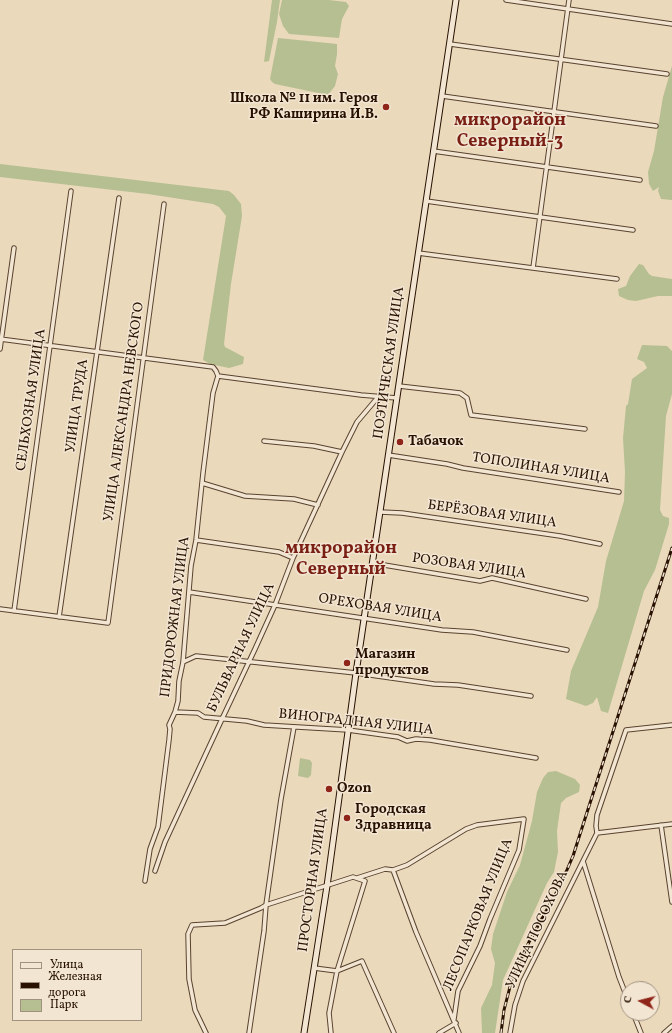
<!DOCTYPE html>
<meta charset="utf-8">
<style>
body{margin:0}
#map{position:relative;width:672px;height:1033px;overflow:hidden;background:#ebd9bc;font-family:Vollkorn,serif}
canvas{display:block}
.legend{position:absolute;left:12px;top:949px;width:130px;height:72px;box-sizing:border-box;background:#f2e6d3;border:1px solid #a1917f;margin:0;padding:5px 7px;list-style:none;font-size:12px;color:#281100}
.legend li{display:flex;align-items:center;gap:8px;height:20px}
.legend b{width:20px;border:1px solid #a1917f}
.north{position:absolute;left:620px;top:981px;width:40px;height:40px;box-sizing:border-box;background:#f2e6d3;border:1px solid #a1917f;border-radius:50%;rotate:277deg;font-size:11px;font-weight:700;line-height:16px;text-align:center;color:#281100}
.north::after{content:'';display:block;margin:auto;width:14px;height:18px;background:#8f2418;clip-path:polygon(50% 0,100% 100%,50% 72%,0 100%)}
</style>
<div id="map">
<canvas width="672" height="1033"></canvas>
<ul class="legend">
<li><b style="height:5px;background:#f2e6d3"></b>Улица</li>
<li><b style="height:5px;background:#281100"></b>Железная дорога</li>
<li><b style="height:11px;background:#b6bf91"></b>Парк</li>
</ul>
<div class="north">С</div>
</div>
<script>
const ctx = document.querySelector('canvas').getContext('2d');
ctx.lineJoin = 'round';
function fillPath(path, color) {
  ctx.fillStyle = color;
  ctx.fill(path, 'evenodd');
}
function toPath(rows) {
  const path = new Path2D();
  for (const r of rows) {
    path.moveTo(r[0], r[1]);
    for (let i = 2; i < r.length; i += 2) path.lineTo(r[i], r[i + 1]);
  }
  return path;
}
function trace(path, color, width, dash) {
  ctx.strokeStyle = color;
  ctx.lineWidth = width;
  ctx.lineCap = dash ? 'butt' : 'round';
  ctx.setLineDash(dash || []);
  ctx.stroke(path);
}
function write(font, color, halo, rows, align = 'center') {
  ctx.font = font + ' Vollkorn,serif';
  ctx.lineWidth = 3;
  ctx.setLineDash([]);
  ctx.textBaseline = 'middle';
  ctx.strokeStyle = halo;
  ctx.fillStyle = color;
  for (const [text, x, y, turn = 0] of rows) {
    ctx.save();
    ctx.translate(x, y);
    ctx.rotate((+turn || 0) * Math.PI / 180);
    ctx.textAlign = isNaN(turn) ? turn : align;
    if (halo) ctx.strokeText(text, 0, 0);
    ctx.fillText(text, 0, 0);
    ctx.restore();
  }
}
fillPath(toPath([
 [272,0,280,0,277,22,269,61,264,62],
 [282,0,329,0,346,2,349,6,342,19,339,38,289,34,283,26,279,14],
 [278,38,337,44,337,54,335,66,338,74,335,86,328,95,275,84,272,82,270,79],
 [672,66,672,200,661,199,658,191,659,187,653,191,649,184,648,172,654,151,663,97],
 [0,164,229,191,234,195,241,204,242,216,231,284,224,344,225,347,244,357,243,364,229,368,210,364,203,360,226,216,219,207,213,204,148,194,0,177],
 [639,264,643,265,649,274,652,276,672,279,672,296,658,296,636,301,628,300,619,296,618,289,626,286,630,276],
 [642,345,667,346,672,351,672,394,666,416,660,510,663,516,669,518,669,524,655,570,644,591,608,713,601,711,597,697,593,703,586,706,566,699,571,671,598,607,606,561,624,501,625,472,623,438,626,406,628,404,632,379,647,368,644,362,637,359],
 [300,758,310,760,312,763,311,775,308,778,298,776],
 [556,771,575,779,580,785,579,792,566,798,561,803,557,831,558,852,554,872,547,883,503,980,495,1033,482,1033,481,1008,492,985,495,963,491,949,493,934,507,892,520,865,532,821,537,792,543,778,548,772]
]), '#b6bf91');
const street = toPath([
 [506,0,672,24],
 [450,44,667,74],
 [442,96,656,126],
 [433,151,640,180],
 [426,201,633,230],
 [418,253,617,279],
 [533,268,569,0],
 [0,339,213,367,216,371,218,376],
 [0,349,14,248],
 [218,376,361,395,397,398],
 [399,386,460,393,467,398,471,415,585,429],
 [264,441,314,446,342,452],
 [388,455,447,464,463,468,619,492],
 [202,483,245,496,294,499,318,505],
 [380,512,402,513,560,536,600,544],
 [196,540,279,552,293,558],
 [372,563,480,581,492,578,586,599],
 [189,592,442,630,473,632,567,650],
 [0,609,108,623,164,204],
 [14,611,71,191],
 [59,617,119,198],
 [183,662,196,656,356,673,434,684,458,685,531,696],
 [175,712,198,713,204,717,247,721,264,725,348,730,398,737,407,741,416,739,430,740,536,758],
 [661,825,672,902],
 [597,833,672,824],
 [393,870,416,932,459,1033],
 [155,871,165,842,222,719,255,649,275,605,293,558,342,452,357,422,379,396],
 [357,878,385,869,393,870,407,865,466,829,477,825,524,819,519,850,490,919,480,946,458,991,454,1019],
 [145,881,150,849,158,827,169,740,170,729,169,725,175,712,178,701,179,681,183,662,191,566,196,540,203,473,213,393,218,376],
 [314,968,337,971,362,961,394,1033],
 [628,1000,619,977,583,861,597,833,596,826,597,815,626,730,672,725],
 [633,1013,641,1033],
 [206,1033,195,1010,189,979,188,934,192,925,225,923,261,908,266,905,353,877,365,881,337,971,329,1013,331,1033],
 [249,1033,264,931,266,905,281,799,294,727],
 [439,1033,456,1023],
 [510,1033,515,1005,523,981,583,861],
 [664,1033,672,1026]
]);
const secondary = toPath([
 [304,1033,327,886,356,673,456,0]
]);
trace(street, '#59432f', 5.5);
trace(secondary, '#281100', 7);
trace(street, '#f2e6d3', 3.5);
trace(secondary, '#f2e6d3', 5);
const rail = toPath([
 [501,1033,504,1010,512,979,529,942,560,886,573,856,672,548]
]);
trace(rail, '#281100', 3);
trace(rail, '#f2e6d3', 1.5, [4.5]);
for (const [x, y, r, color] of [
 [386,107,4,"#8f2418"],
 [400,442,4,"#8f2418"],
 [347,663,4,"#8f2418"],
 [329,789,4,"#8f2418"],
 [347,818,4,"#8f2418"]
]) {
  const dot = new Path2D();
  dot.arc(x, y, r, 0, 2 * Math.PI);
  ctx.fillStyle = color;
  ctx.fill(dot);
  trace(dot, '#f2e6d3', 1.5);
}
write('bold 14px', '#281100', '#f2e6d3', [
 ["Школа № 11 им. Героя",378,99,"right"],
 ["РФ Каширина И.В.",378,115,"right"],
 ["Табачок",408,442],
 ["Магазин",355,655],
 ["продуктов",355,671],
 ["Ozon",337,789],
 ["Городская",355,810],
 ["Здравница",355,826]
], 'left');
write('14px', '#281100', '#f2e6d3', [
 ["ПОЭТИЧЕСКАЯ УЛИЦА",390,363,-82],
 ["СЕЛЬХОЗНАЯ УЛИЦА",32,400,-82],
 ["УЛИЦА ТРУДА",78,406,-82],
 ["УЛИЦА АЛЕКСАНДРА НЕВСКОГО",125,412,-82],
 ["ТОПОЛИНАЯ УЛИЦА",541,469,9],
 ["БЕРЁЗОВАЯ УЛИЦА",492,515,8],
 ["РОЗОВАЯ УЛИЦА",469,567,8],
 ["ОРЕХОВАЯ УЛИЦА",380,609,9],
 ["ПРИДОРОЖНАЯ УЛИЦА",176,617,-83],
 ["БУЛЬВАРНАЯ УЛИЦА",242,648,-65],
 ["ВИНОГРАДНАЯ УЛИЦА",356,723,6],
 ["ПРОСТОРНАЯ УЛИЦА",314,880,-82],
 ["ЛЕСОПАРКОВАЯ УЛИЦА",479,915,-68],
 ["УЛИЦА ПОСОХОВА",538,930,-65]
]);
write('bold 18px', '#7a1f14', '#f2e6d3', [
 ["микрорайон",510,122],
 ["Северный-3",510,143],
 ["микрорайон",341,550],
 ["Северный",341,571]
]);
</script>
